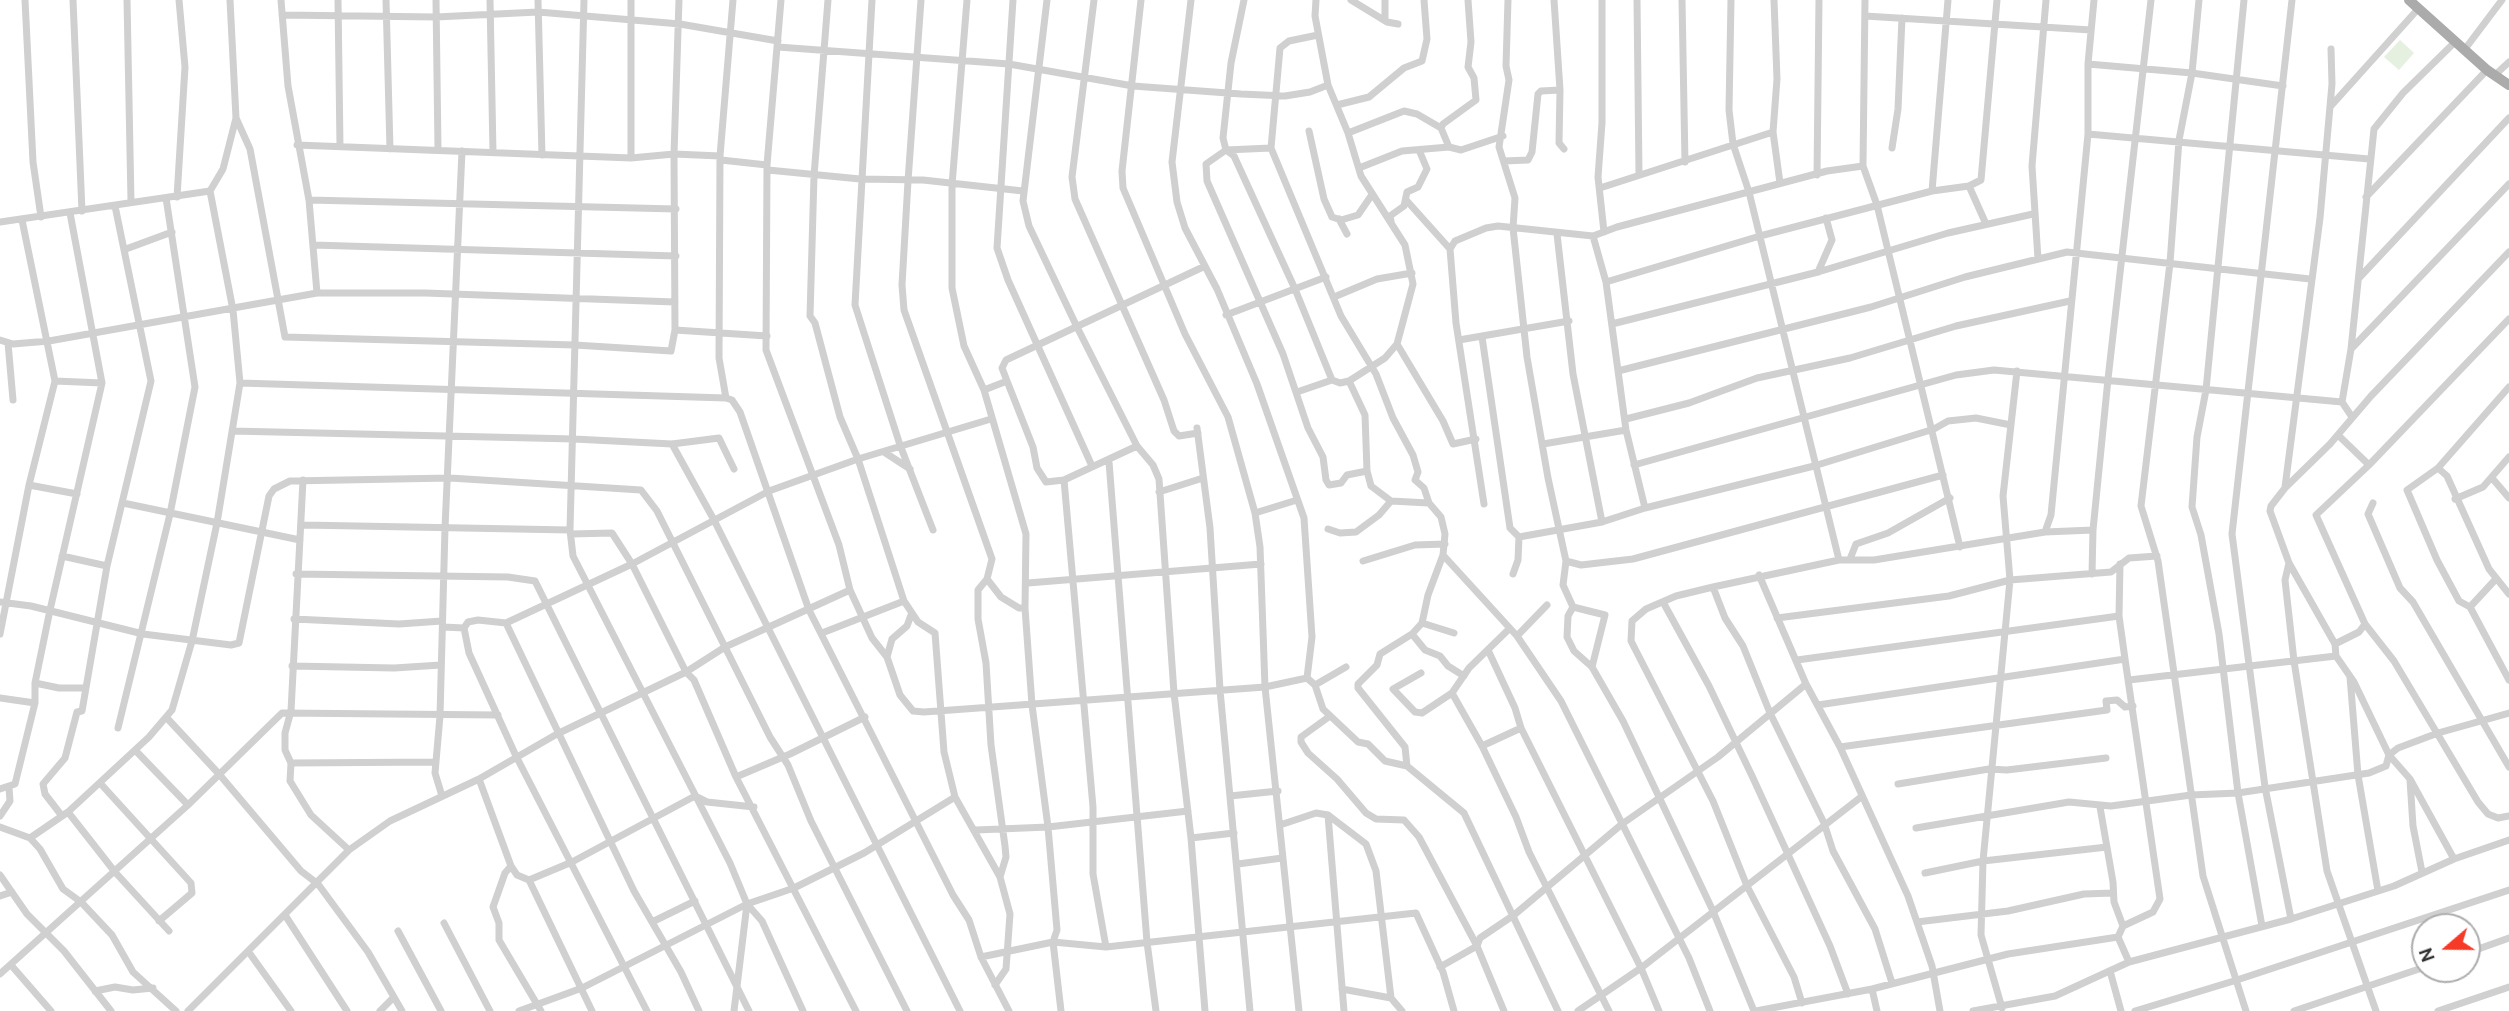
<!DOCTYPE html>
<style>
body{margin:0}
#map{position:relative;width:2509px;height:1011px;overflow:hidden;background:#fff;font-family:Overpass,sans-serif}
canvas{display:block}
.north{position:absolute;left:2411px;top:913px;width:70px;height:70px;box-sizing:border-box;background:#fff;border:2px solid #adadad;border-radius:50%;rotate:250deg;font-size:19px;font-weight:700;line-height:28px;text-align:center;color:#333}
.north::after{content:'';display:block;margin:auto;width:24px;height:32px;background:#f63a28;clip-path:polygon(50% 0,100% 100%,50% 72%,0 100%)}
</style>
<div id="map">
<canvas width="2509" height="1011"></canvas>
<div class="north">N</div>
</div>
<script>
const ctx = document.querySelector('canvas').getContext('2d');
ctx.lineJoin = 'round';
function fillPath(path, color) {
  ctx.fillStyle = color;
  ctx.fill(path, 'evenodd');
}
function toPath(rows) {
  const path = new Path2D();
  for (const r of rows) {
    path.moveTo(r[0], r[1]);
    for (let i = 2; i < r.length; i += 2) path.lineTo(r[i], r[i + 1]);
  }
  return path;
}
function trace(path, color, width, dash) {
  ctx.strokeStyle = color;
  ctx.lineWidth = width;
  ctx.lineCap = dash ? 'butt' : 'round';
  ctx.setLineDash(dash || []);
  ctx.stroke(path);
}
fillPath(toPath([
 [2400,40,2414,53,2399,70,2384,57]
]), '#e6f0e0');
trace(toPath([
 [25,0,33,162,41,217],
 [73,0,82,211],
 [127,0,131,201],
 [281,0,288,86,309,200,317,293],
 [338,0,340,146],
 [386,0,390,149],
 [436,0,438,149],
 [490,0,493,152],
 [538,0,542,155],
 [584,0,570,530,573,556,730,863,747,904,762,921,803,1011],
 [733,0,720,156,719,358,726,398,732,400,740,412,809,610,953,895,969,920,981,957,1009,1011],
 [781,0,767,165,766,350,839,545,850,590,872,638,887,657,900,695,913,711,924,712,1265,687,1307,678],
 [828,0,814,176,810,316,815,323,840,417,858,459,904,601,918,622,935,633,944,752,955,797,1000,877,1010,914,1006,969,995,985],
 [872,0,855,305,900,445,933,530],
 [921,0,908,181,902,285,904,310,992,559,987,579,1001,597,1019,608,1025,608],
 [967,0,952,185,952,288,964,346,984,390,1026,534,1025,608,1032,705,1048,827,1057,930,1053,942,1061,1011],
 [1013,0,997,248,1008,280,1092,466],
 [1047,0,1023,201,1029,226,1077,327,1137,446,1153,465,1159,479,1174,693,1191,838,1205,1011],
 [1094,0,1072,177,1075,199,1164,400,1174,431,1179,436,1198,433],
 [1141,0,1122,171,1123,188,1185,334,1228,417,1255,513,1260,547,1265,687,1299,1011],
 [1191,0,1172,162,1177,202,1185,228,1217,289,1257,384,1304,518,1312,637,1307,678,1315,685,1323,709,1358,742,1368,744,1385,761,1407,766],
 [1244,0,1231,63,1223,138,1226,150,1234,156,1295,289,1332,380],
 [1351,0,1387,22,1398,24],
 [1385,0,1385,19],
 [1508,0,1506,66,1509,80,1499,147,1515,198,1513,228,1527,357,1548,478,1566,561,1563,585,1573,607,1568,616,1567,637,1574,651,1592,667,1623,721,1713,911,1754,1011],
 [1554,0,1560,90,1559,143,1564,149],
 [1602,0,1602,123,1598,177,1604,232],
 [1637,0,1639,174],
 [1682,0,1685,162],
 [1731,0,1729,110,1733,144,1749,192,1839,560],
 [1774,0,1777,79,1773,132,1780,183],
 [1865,0,1863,166,1877,205,1960,547],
 [2199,0,2192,73,2179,140,2170,263,2141,506,2158,561,2203,876,2246,1011],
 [2244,0,2206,390,2197,437,2192,507,2201,535,2219,634,2238,793,2262,926],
 [282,15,436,17,538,12,680,24,778,41],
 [1865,16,2091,30],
 [1318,35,1289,41,1280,48,1271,148,1341,316,1376,374,1393,418,1413,455,1418,472,1415,480,1424,488,1429,503],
 [778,47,1009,64,1133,86,1241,94,1285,96,1310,92,1328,85],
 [2465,49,2502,0],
 [2088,64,2192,73,2283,86],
 [2495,75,2509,62],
 [1337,105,1369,97,1404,68,1422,61,1427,39,1424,0],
 [2330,107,2418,9],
 [236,118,250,149,285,337,575,345,671,351,675,330,674,154,679,0],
 [1309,131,1324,199,1332,217,1341,220,1358,215,1371,196],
 [1348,133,1404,111,1417,114,1441,128],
 [2088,134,2369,159],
 [297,145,631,158,674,154,720,156],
 [1449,147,1441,128,1443,124,1476,100,1474,78,1468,67,1471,42,1468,0],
 [1271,148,1226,150,1206,164,1207,181,1283,354,1308,428,1323,457,1326,480,1329,485,1341,483,1347,475,1367,471],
 [1892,148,1898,109,1902,18],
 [631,158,631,0],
 [721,160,767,165],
 [1504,161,1528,160,1532,152,1538,94,1541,91,1560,90],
 [1359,168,1402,151,1449,147,1461,150,1503,136],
 [768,170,860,179,923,180,1023,191],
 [1817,175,1819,0],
 [1969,186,1986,224],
 [1600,188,1773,132],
 [1932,191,1948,0],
 [177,197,185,67,179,0],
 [2366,197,2487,70],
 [309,200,676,209],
 [1407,201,1450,249],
 [1339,219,1347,234],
 [1391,221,1390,216,1404,206,1407,192,1418,187,1427,169,1419,150],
 [0,222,210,191,223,169,236,118,230,0],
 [1557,234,1573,374,1602,522],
 [1593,236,1606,282],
 [313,245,676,256],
 [126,249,172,232],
 [2038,259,2032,166,2046,0],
 [1818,272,1832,240,1826,218],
 [2359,278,2509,118],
 [1334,297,1377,279,1412,273],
 [1226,315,1326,277],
 [2509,319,2369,465,2316,515,2365,624,2394,661,2478,802,2488,814,2498,818,2509,816],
 [1612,324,1818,272,1948,233,2033,214],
 [675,330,767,336],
 [1482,337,1510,528,1519,537,1602,522,1645,508,1814,466,1934,429,1948,421,1976,418,2011,425],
 [0,340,13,344,49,341,317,293,425,293,675,302],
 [1459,340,1569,321],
 [8,343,13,400],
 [1397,344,1443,421,1453,444,1476,439],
 [2352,348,2509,184],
 [1618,371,1871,307,1965,277,2067,252,2310,279],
 [55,381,102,383],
 [1007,381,1033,447,1037,468,1046,482,1064,480,1137,446],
 [1349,381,1365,415,1367,471,1371,486,1391,501,1429,503,1441,517,1445,534,1443,555],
 [240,383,726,398],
 [2509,387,2438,468,2407,490,2437,560,2459,601,2470,607,2509,680],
 [984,390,1007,381,1002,368,1006,360,1203,267],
 [1297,392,1332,380,1340,383,1349,381,1385,358,1397,344,1413,284,1405,245,1361,176,1348,133,1328,85,1315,16,1316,0],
 [2352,417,2342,402,2351,349,2374,129,2403,93,2455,42],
 [1626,419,1689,403,1757,378,1850,358,1956,326,2070,301],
 [1197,428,1210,528,1220,690,1250,1011],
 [232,431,574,439,672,444,719,438,734,469],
 [2338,435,2369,465],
 [672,444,714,520,960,1011],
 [1543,444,1626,430],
 [884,452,910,469],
 [1109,462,1147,942,1156,1011],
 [1634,465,1956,375,1994,370,2342,402],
 [2438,468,2447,476,2489,569,2509,594],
 [2492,478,2509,498],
 [303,480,291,711,285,733,285,750,291,763,290,781,311,815,349,850],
 [1064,480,1093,807,1093,874,1106,947],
 [29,485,77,494],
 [2285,487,2320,218,2332,84,2331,49],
 [1159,492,1203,478],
 [2455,499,2483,487,2509,457],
 [123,503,300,540],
 [2373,503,2368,514,2400,588,2413,602,2509,767],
 [1484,504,1456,323,1450,249,1455,241,1486,228,1498,226,1593,236,1617,227,1827,171,1863,166],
 [1645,508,1626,430,1606,282,1760,236,1932,191,1969,186,1981,180,1997,0],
 [1255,513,1297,500],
 [303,525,570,530],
 [1328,529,1340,533,1356,532,1379,515,1391,501],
 [2045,532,2051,515,2088,134,2088,64,2094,0],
 [571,534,612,533,632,564,686,672,694,680,736,777,856,1011],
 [62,556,107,566],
 [1850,559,1856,544,1888,533,1950,498],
 [1363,561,1415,545,1445,544],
 [1566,561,1581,565,1633,559,1943,475],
 [2289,563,2285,580,2294,661,2327,871,2376,1011],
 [2120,564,2119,616,2125,659,2160,899,2153,912,2123,926],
 [296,574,508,577,535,581,749,1011],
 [1513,574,1518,560,1519,537],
 [2092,574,2093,530,2108,379,2151,0],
 [1759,575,1806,684,1840,747,1908,896,1932,966,1940,1011],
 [987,579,978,590,978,619,986,663,991,745,1005,846,1006,857,1000,877],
 [1028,583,1261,564],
 [1713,587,1676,596,1646,609,1632,621,1631,641,1713,801,1747,886,1794,977,1802,1003],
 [0,602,31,606,143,634,231,645,239,643,269,496,274,489,290,481,450,478,641,490,657,511,770,737,788,765,811,821,907,1011],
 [1663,602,1709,686,1753,778,1830,946,1848,994],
 [1573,607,1605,615,1592,667],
 [2470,607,2495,580],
 [1777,618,1949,596,2010,580,2111,572,2129,558,2157,556],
 [294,619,399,624,442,621],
 [506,623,634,891,681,972,699,1011],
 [1422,623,1454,633],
 [443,627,464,628,468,622,478,620,506,623,632,564,769,491,858,459,991,419],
 [464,628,469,653,516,756,647,1011],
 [822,633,904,601],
 [0,634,29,485,55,381,22,220],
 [1412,634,1380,654,1377,665,1358,684,1358,688,1405,747,1407,766,1464,813,1558,1011],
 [1517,636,1547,605],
 [2335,644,2359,632,2365,624],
 [1488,650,1515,708,1521,728,1641,968,1659,1011],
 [887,657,892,639,907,626,911,615],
 [1797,660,2119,616],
 [292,666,394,668,441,665],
 [1421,673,1393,689,1415,712,1422,713,1452,693],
 [1464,676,1448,666,1440,656,1425,650,1412,634,1422,623,1428,595,1443,555,1517,636,1561,701,1689,958,1710,1011],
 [2350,677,2358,775,2378,891],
 [2129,680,2336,656],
 [35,683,59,688,85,688],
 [1315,685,1346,667],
 [0,698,35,703],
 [1818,705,2125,659],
 [1330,716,1301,737,1301,742,1308,753,1337,779,1366,813,1376,819,1404,820,1419,837,1477,946,1504,1011],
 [166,717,219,774,301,871,318,884,368,952,402,1011],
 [118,728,170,514,195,387,166,198],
 [1521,728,1482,746,1516,817,1529,852,1609,1011],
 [1482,746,1452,693,1469,668,1508,630],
 [1840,747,2107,710,2106,701,2117,700,2125,707,2133,706],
 [135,750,188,805],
 [291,763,436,762],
 [736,777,790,754,865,717],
 [479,779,511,866,517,875,529,880,592,1011],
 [2410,780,2413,826,2422,872],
 [100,783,191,883,192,893,159,921],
 [1898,784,1989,769,2007,770,2106,758],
 [0,789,15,784,35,703,35,683,50,610,102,383,70,213],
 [442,796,435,773,440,716,445,528,462,151],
 [1230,796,1278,791],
 [2100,807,2113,882,2114,902,2123,926,2118,937,2129,962],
 [68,812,149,737,172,710,192,641,217,523,240,383,233,310,210,191],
 [1328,815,1344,1011],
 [0,816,10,801,9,788],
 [62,816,45,794,43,784,65,758,77,712,82,711,107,566,151,381,115,206],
 [1280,825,1316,813,1328,815,1366,844,1376,871,1391,998,1402,1011],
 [0,827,30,838,40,849,63,889,81,902,112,935,133,972,176,1011],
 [1916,828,2069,802,2111,806,2191,795,2238,793,2369,773,2386,766,2389,755,2398,748,2438,733,2509,713],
 [976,830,1048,827,1188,811],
 [30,838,68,812,115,872,169,931],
 [1191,838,1234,833],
 [2454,859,2509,840],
 [1238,864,1282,858],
 [511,866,505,873,493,907,499,923,499,940,541,1011],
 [1925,873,1983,861,2107,847],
 [0,875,27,914,64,951,111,1011],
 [529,880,572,862,695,796,707,802,754,807],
 [0,896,12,892],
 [285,915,347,1011],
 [2291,919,2265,787,2232,534,2292,0],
 [652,922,695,901],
 [1917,922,2008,911,2084,894,2113,893],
 [444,923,490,1011],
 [398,931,441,1011],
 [248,951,291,1011],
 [2467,953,2509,938],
 [981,957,1053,942,1106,947,1416,913,1443,972,1454,1011],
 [11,965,51,1011],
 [1440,967,1477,946,1480,938,1514,915,1622,824,1718,757,1806,684],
 [2110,971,2121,1011],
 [0,974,188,805,282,713,498,715],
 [1892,983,1875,929,1833,851,1824,823,1770,713,1743,646,1725,618,1713,587,1839,560,1874,560,2045,532,2093,530],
 [1342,989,1391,998],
 [1872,989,1877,1011],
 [95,991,115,987,133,990,153,988],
 [2002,1008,1981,935,1983,861,2010,580,2003,496,2017,371],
 [188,1011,349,850,390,821,479,779,557,734,686,672,725,647,850,590],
 [380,1011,393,998],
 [519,1011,582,988,747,904,794,888,864,853,955,797],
 [734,1011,747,904],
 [1578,1011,1641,968,1861,797],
 [1756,1011,1872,989,2008,954,2118,937],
 [1973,1011,2055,996,2129,962,2291,919,2394,886,2454,859,2410,779,2389,755,2354,682,2336,656,2335,644,2289,563,2270,511,2271,506,2285,488,2330,444,2371,396,2509,252],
 [2135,1011,2237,980,2509,890],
 [2294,1011,2425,967],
 [2438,1011,2509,987]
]), '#d0d0d0', 7);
trace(toPath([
 [2409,0,2487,70,2509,85]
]), '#ababab', 10);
</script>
